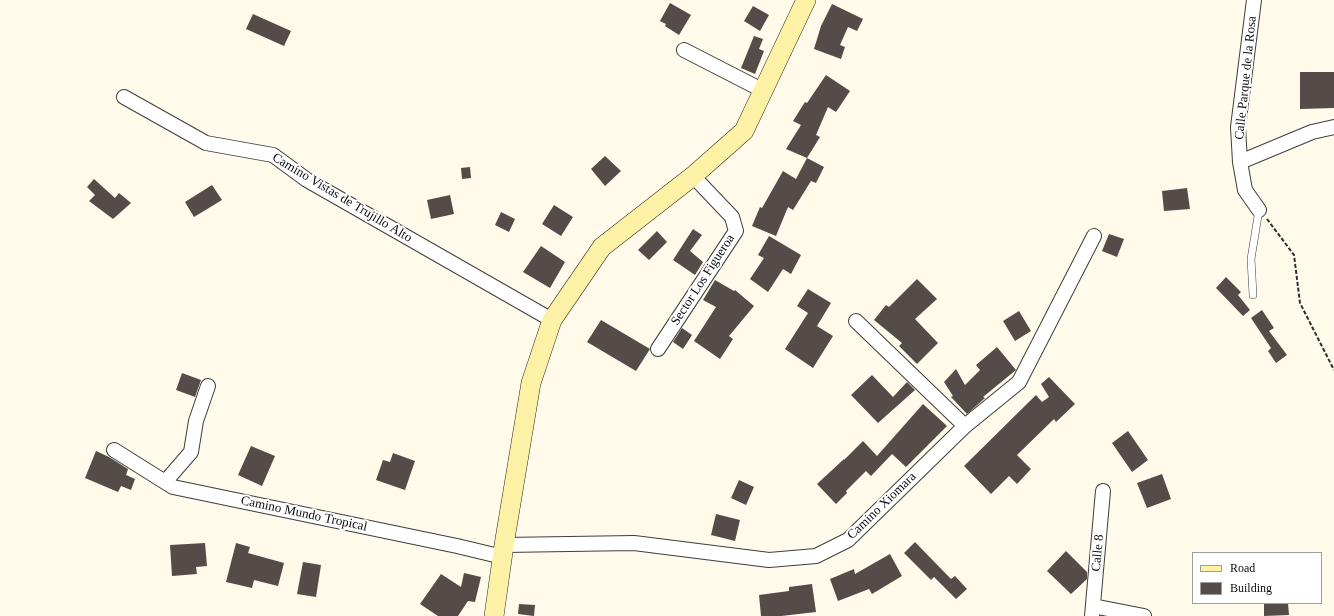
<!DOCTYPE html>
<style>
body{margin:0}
#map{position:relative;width:1334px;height:616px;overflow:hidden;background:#fffae9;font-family:Georgia,serif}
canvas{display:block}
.legend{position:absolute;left:1192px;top:552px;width:130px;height:52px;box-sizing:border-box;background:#fff;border:1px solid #9d9d9d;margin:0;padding:5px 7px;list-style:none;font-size:12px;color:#0b0b0b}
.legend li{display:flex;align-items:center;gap:8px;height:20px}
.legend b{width:20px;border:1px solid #9d9d9d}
</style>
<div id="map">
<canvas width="1334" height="616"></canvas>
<ul class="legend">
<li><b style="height:5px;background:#fdf1a6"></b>Road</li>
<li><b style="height:11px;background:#534c48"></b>Building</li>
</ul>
</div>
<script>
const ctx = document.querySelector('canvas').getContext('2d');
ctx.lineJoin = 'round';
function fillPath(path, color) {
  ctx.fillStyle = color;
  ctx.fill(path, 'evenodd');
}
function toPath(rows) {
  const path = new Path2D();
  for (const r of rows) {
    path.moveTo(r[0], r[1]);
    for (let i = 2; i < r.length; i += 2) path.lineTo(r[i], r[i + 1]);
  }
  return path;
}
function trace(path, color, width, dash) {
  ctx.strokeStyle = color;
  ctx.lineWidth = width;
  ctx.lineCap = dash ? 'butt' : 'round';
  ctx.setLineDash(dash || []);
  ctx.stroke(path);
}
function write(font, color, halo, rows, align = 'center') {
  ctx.font = font + ' Georgia,serif';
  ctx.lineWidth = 4;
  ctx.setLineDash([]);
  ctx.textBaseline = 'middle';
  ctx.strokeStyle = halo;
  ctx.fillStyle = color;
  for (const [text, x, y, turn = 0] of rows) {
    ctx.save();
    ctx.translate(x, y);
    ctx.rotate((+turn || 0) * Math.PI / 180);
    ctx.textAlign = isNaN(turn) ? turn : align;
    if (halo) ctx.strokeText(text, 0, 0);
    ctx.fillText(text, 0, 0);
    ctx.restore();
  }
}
fillPath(toPath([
 [670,3,691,15,679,35,665,26,666,24,660,21],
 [832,4,863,19,857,31,848,27,840,45,845,47,841,59,814,49,821,26],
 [753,6,769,15,760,31,744,21],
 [253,14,291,31,284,46,246,29],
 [754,36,763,39,759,49,764,51,755,74,741,68],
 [1300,72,1334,72,1334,108,1300,109],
 [826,75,850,91,836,112,828,107,816,135,820,137,807,158,786,149,801,125,793,121,805,102,807,103],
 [605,156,621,171,605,186,591,169],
 [807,158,824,167,816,183,811,181,793,210,788,207,776,236,752,226,760,207,762,208,783,171,796,179],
 [470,167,471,178,462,179,461,168],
 [94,179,115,198,119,193,131,203,113,219,89,201,95,195,87,187],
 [212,185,222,200,194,217,185,202],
 [1187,188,1190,209,1164,211,1162,191],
 [450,195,454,214,431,219,427,200],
 [554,205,573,217,561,236,542,224],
 [501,212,515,219,509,232,495,225],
 [693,229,702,235,690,251,703,262,695,275,673,260],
 [657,231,667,242,649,260,638,250],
 [1109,234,1124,239,1117,257,1102,251],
 [769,236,801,255,791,274,783,269,768,292,750,279,764,258,758,255],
 [541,246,565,262,550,288,523,272],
 [1226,277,1241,292,1238,295,1250,310,1243,316,1216,288],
 [917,279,937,299,915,319,938,343,917,364,899,346,902,343,874,320,886,305,889,307],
 [715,280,734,291,735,290,754,306,729,336,733,339,720,359,694,341,716,307,703,300],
 [808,289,831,303,817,326,833,336,813,368,785,349,808,313,797,306],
 [1262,310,1274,328,1269,331,1287,355,1276,363,1268,351,1271,348,1251,318],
 [1019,311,1031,331,1015,341,1003,321],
 [601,320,650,349,636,371,587,342],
 [682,328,692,335,683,349,673,342],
 [997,347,1016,370,983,397,985,398,967,414,951,397,953,396,944,382,956,369,965,385,980,370,976,365],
 [182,373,201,380,195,397,176,390],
 [872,375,893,397,907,382,915,390,878,423,851,395],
 [1049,377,1075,404,1056,422,1054,419,1017,455,1031,469,1017,484,1009,476,991,494,964,466,1036,395,1042,402,1049,397,1041,384],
 [923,404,947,426,906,467,892,454,871,476,866,471,846,491,847,493,836,504,817,484,844,459,844,460,863,441,877,456],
 [1128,431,1148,460,1132,472,1112,443],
 [251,446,275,456,262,486,238,475],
 [96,451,109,457,128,469,126,475,135,479,131,490,121,486,118,492,85,478],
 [393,453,415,461,405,490,376,480,383,460,390,462],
 [1162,474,1171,499,1147,508,1137,483],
 [739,480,754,487,746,505,731,498],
 [716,514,740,520,735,541,711,535],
 [915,542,951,579,955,576,967,589,956,599,934,577,931,580,904,553],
 [205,543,207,566,196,567,197,574,172,576,170,545],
 [236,543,250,547,248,553,284,563,278,586,254,580,252,588,226,582],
 [1066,551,1087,572,1087,579,1071,594,1047,571],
 [890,554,902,576,872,594,869,589,838,601,830,579,854,569,855,574],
 [303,562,321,565,316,597,297,594],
 [464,573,481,577,475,602,468,601,458,616,438,616,420,604,441,574,461,587],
 [812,584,816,612,781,616,761,616,759,595,789,591,789,587],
 [1264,603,1288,603,1289,615,1264,616],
 [519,604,535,605,534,616,518,614]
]), '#534c48');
const lane = toPath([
 [1253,295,1251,259,1259,210]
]);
const street = toPath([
 [1254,0,1238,127,1240,162,1245,190,1259,210],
 [684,50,764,91],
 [124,97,206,143,273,155,307,180,552,320],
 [1240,162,1312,132,1334,127],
 [856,321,965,426],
 [658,349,736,231,732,217,693,176],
 [114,450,173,487,457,546,503,557],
 [165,482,191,452,196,421,208,386],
 [504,545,634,543,769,560,816,556,848,540,965,426,1019,382,1094,236],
 [1093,606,1144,616],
 [1092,616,1103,491]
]);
const secondary = toPath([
 [494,616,504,545,531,383,552,320,602,247,693,176,744,131,806,0]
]);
trace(lane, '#3e3e3e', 8);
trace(street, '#3e3e3e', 16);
trace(secondary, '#2d2d2d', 20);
trace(toPath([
 [1267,219,1294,255,1300,303,1334,370]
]), '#2d2d2d', 2, [4, 2]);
trace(lane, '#fff', 7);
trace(street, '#fff', 14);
trace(secondary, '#fdf1a6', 19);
write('13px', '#0b0b0b', '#fff', [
 ["Calle Parque de la Rosa",1246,78,-84],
 ["Camino Vistas de Trujillo Alto",342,198,31],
 ["Sector Los Figueroa",703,280,-57],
 ["Camino Xiomara",882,506,-44],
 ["Camino Mundo Tropical",304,514,12],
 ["Calle 8",1098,553,-85]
]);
</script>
